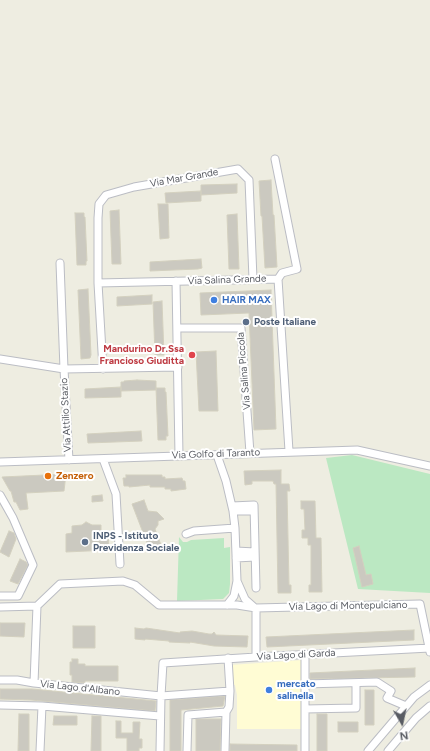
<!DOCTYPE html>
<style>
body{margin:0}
#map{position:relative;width:430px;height:751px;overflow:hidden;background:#eeede1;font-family:Figtree,sans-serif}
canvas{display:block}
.north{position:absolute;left:382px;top:703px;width:40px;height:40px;-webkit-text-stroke:3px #fff;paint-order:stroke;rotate:171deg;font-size:11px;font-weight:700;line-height:16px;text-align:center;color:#595c63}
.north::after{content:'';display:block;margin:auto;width:14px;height:18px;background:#595c63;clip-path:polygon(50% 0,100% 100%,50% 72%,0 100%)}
</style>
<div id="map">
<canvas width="430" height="751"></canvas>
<div class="north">N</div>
</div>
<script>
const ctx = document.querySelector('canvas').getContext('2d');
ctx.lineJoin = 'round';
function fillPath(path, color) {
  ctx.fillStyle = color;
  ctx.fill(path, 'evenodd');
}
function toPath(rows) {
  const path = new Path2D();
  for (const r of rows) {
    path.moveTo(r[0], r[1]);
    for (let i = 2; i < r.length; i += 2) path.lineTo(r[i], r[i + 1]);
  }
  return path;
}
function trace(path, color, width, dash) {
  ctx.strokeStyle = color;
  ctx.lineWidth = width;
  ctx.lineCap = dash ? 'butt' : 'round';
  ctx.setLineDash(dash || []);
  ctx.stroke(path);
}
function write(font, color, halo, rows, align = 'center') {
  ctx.font = font + ' Figtree,sans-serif';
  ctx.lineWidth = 4;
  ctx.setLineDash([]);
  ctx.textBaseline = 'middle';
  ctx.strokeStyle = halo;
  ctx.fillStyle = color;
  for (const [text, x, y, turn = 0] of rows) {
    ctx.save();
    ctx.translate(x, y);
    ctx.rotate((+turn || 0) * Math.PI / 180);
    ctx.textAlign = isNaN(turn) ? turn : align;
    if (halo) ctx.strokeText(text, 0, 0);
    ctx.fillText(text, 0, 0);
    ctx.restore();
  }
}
fillPath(toPath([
 [303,660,302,729,237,729,237,695,235,685,232,685,230,665]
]), '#fffcd4');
fillPath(toPath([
 [352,455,430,474,430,593,358,589,326,458],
 [179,537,183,542,187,542,191,540,224,538,224,548,230,547,230,584,229,593,223,599,177,601]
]), '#bbe8c2');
const building = toPath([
 [271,180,273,215,274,215,277,267,265,268,262,216,261,216,259,181,271,180],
 [237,184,237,193,201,195,201,185,237,184],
 [201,191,201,201,166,203,165,193,201,191],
 [158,204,168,204,169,238,160,239,158,204],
 [119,210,121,264,112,264,110,211,119,210],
 [75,213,84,213,84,217,85,217,87,261,86,261,86,265,77,265,75,213],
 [237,214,239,269,229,269,227,215,237,214],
 [201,259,202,268,198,269,150,271,150,262,201,259],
 [88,289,91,355,90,358,81,359,78,290,88,289],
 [271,290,276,429,254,430,249,313,201,315,200,293,271,290],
 [152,295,152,304,117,306,117,297,152,295],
 [162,301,164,355,155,355,153,302,162,301],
 [216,351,218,411,199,411,196,352,216,351],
 [137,380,156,381,156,390,121,391,121,382,124,382,124,381,137,380],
 [121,387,121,397,85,398,85,389,121,387],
 [156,388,165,388,165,392,166,392,168,436,166,436,166,440,158,440,156,388],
 [141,431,142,441,88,443,87,434,141,431],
 [281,470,281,484,289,484,290,491,287,491,289,585,291,585,291,593,278,593,276,484,274,484,273,481,252,481,252,484,245,485,244,471,281,470],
 [66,474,64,491,26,493,28,509,20,510,16,502,14,502,11,491,10,491,2,477,66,474],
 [126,475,162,475,162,477,165,477,165,479,182,478,183,481,185,481,186,489,171,491,171,489,165,489,165,487,150,487,150,485,129,487,129,486,124,486,123,478,126,478,126,475],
 [102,495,103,501,92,502,92,496,102,495],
 [144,500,148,511,157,512,164,519,158,521,158,525,155,529,161,545,153,548,151,542,147,543,132,504,144,500],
 [301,501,315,501,316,538,321,538,322,592,309,592,309,585,311,585,311,545,308,545,308,538,302,538,302,530,305,530,304,509,301,509,301,501],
 [86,522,92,525,101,525,101,532,108,532,109,550,66,552,66,534,72,533,72,526,82,525,86,522],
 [9,531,14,533,16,539,9,557,0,552,9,531],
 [359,546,366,575,371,574,373,584,362,587,353,548,359,546],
 [20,559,26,562,28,565,18,584,10,581,20,559],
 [0,623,25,623,24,637,0,636,0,623],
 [73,626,95,626,95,648,73,648,73,626],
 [135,628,144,629,146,628,180,633,180,632,192,631,209,634,212,634,214,632,216,635,248,636,247,647,214,646,190,642,190,643,169,642,169,641,145,639,145,640,135,639,135,628],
 [414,630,414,640,267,647,266,637,414,630],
 [72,659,78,659,78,664,85,664,85,666,118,666,118,681,85,681,85,683,72,682,72,675,70,675,70,662,72,662,72,659],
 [415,668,415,677,310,679,310,673,415,668],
 [0,689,32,689,156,701,155,711,31,700,0,699,0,689],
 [365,690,374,690,374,725,365,725,365,690],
 [225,696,223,706,181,710,181,751,170,751,170,700,225,696],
 [19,714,29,714,29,751,18,751,19,714],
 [317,714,327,714,327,751,317,751,317,714],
 [54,716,77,716,77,725,53,725,54,716],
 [92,716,101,716,101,751,91,751,92,716],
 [196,719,221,719,220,751,196,751,196,719],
 [116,721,121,721,121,733,133,733,133,722,140,722,139,739,142,739,142,748,139,748,139,751,127,751,127,738,116,738,116,721],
 [338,722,358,722,358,732,338,732,338,722],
 [230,744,297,745,297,751,230,751,230,744]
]);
fillPath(building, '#cbc9c0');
trace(building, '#d3d0bf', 1);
const minor = toPath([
 [275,159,297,269,282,273,278,279],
 [60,263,64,369,69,460],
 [176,281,179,456],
 [98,283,278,279,289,451],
 [177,328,241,328,250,453],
 [0,359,64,369,178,367],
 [103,369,98,283,98,218,99,204,106,195,134,187,238,169,249,180,253,279],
 [217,455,226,481,233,511,235,528,237,581,234,596,227,605],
 [103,459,116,494,120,564],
 [0,462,357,450,430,466],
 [0,495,13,518,33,565,18,596,0,596],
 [232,506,254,505,256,588],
 [233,511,254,511],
 [186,534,194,531,235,528],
 [236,551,255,552],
 [236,558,255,557],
 [237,581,245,599,254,607],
 [0,607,37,606],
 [256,608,256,657],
 [0,680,17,680,34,683,161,696,230,691],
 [34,683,37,606,60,584,123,581,135,585,159,605,237,605,256,608,420,604,430,652],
 [305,684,377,682,391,691,387,698,406,706],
 [0,705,42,706,160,716],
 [305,709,356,708,356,683],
 [40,751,42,706],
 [160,751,161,696,163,663,256,657,430,648],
 [187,751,188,715,226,712],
 [225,751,226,712,229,707,230,691,228,658],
 [305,751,305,655],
 [368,751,414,697,430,685],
 [388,751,416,718,430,706]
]);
trace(minor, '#bbbdc4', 9);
trace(minor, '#fff', 7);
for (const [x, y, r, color] of [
 [214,300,4,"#3f7fe0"],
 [246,322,4,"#5c6f8a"],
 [192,355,4,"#e0444e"],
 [48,476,4,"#e8710a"],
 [85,542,4,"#5c6f8a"],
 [269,690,4,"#3f7fe0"]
]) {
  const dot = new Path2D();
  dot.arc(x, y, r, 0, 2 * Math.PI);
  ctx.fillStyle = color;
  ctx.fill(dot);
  trace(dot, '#fff', 1.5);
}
write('10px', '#595c63', '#fff', [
 ["Via Mar Grande",184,178,-10],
 ["Via Salina Grande",227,280,-2],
 ["Via Salina Piccola",244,371,-95],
 ["Via Attilio Stazio",66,415,-93],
 ["Via Golfo di Taranto",216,454,-2],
 ["Via Lago di Montepulciano",348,606,-1],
 ["Via Lago di Garda",296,655,-3],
 ["Via Lago d'Albano",80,688,6]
]);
write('bold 10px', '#366cbe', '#fff', [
 ["HAIR MAX",222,300],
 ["mercato",277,684],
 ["salinella",277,696]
], 'left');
write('bold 10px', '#4e5e75', '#fff', [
 ["Poste Italiane",254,322],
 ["INPS - Istituto",93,536],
 ["Previdenza Sociale",93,548]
], 'left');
write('bold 10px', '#be3a42', '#fff', [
 ["Mandurino Dr.Ssa",184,349],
 ["Francioso Giuditta",184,361]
], 'right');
write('bold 10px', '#c56008', '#fff', [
 ["Zenzero",56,476]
], 'left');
</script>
